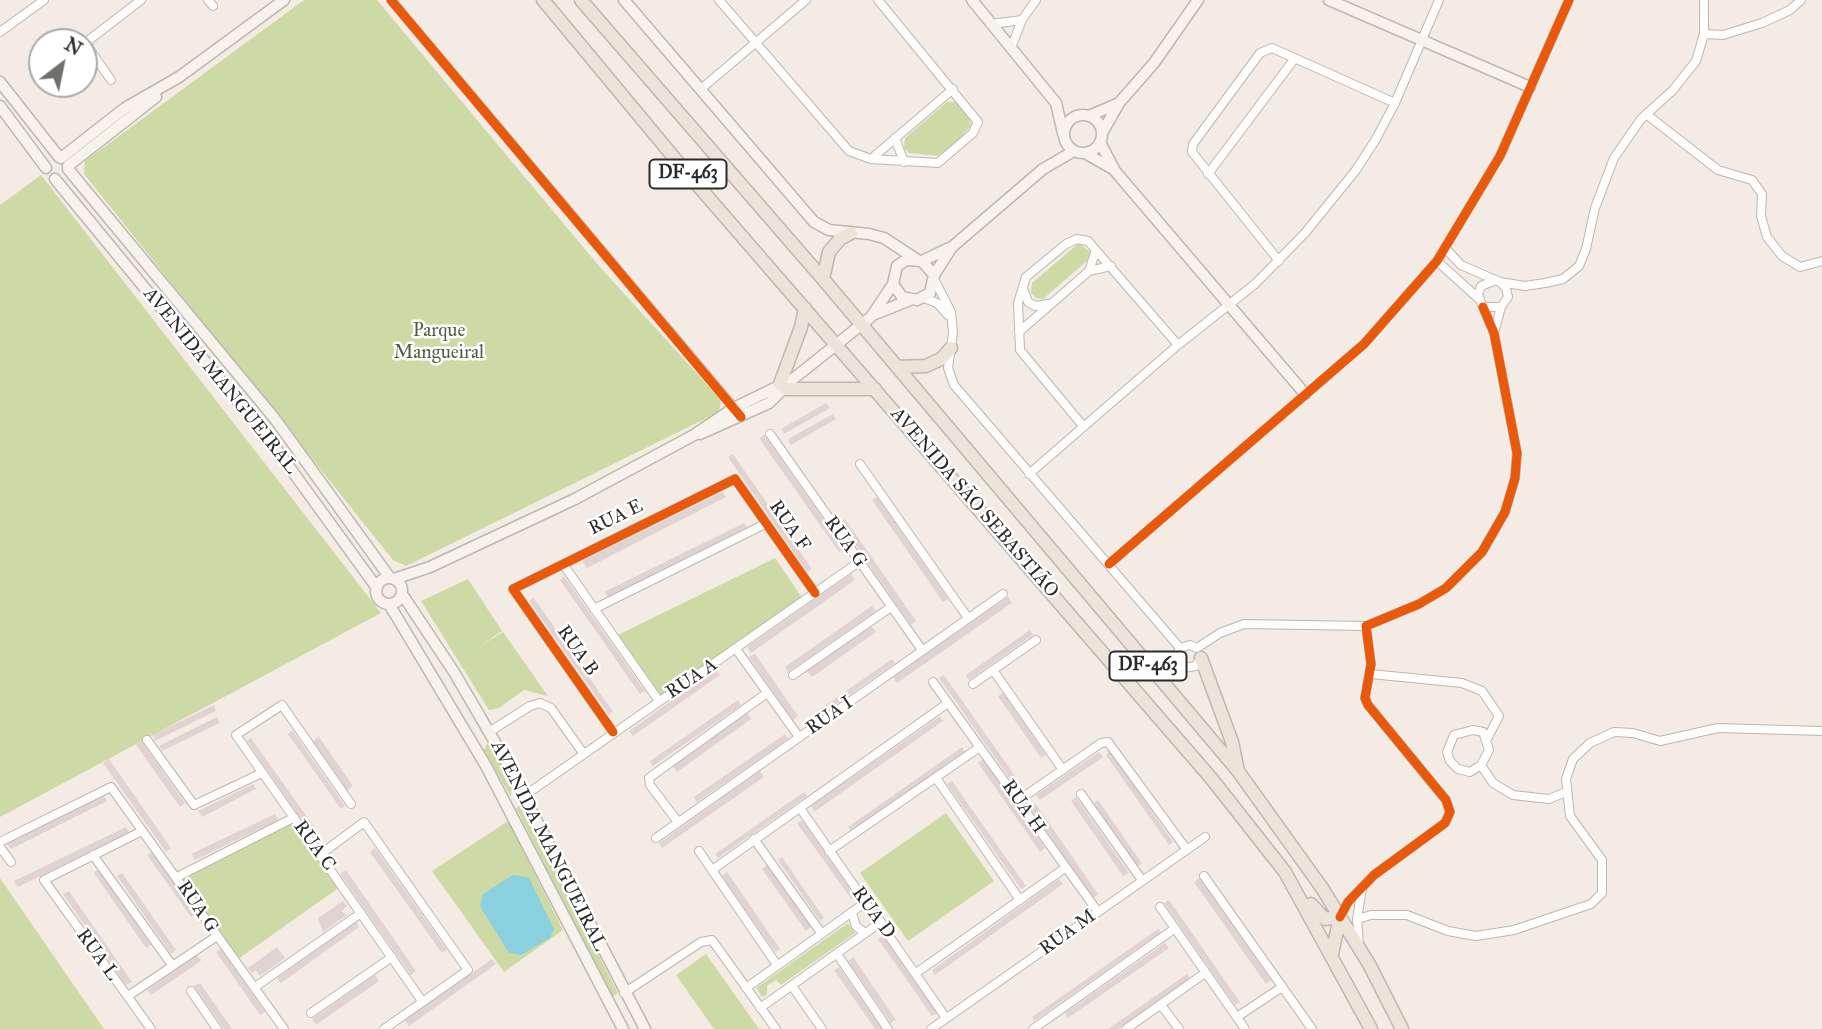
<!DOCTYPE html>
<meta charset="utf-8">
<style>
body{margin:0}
#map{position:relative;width:1822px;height:1029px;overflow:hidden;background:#f4ece4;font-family:"IM FELL Great Primer",serif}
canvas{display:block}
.north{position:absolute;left:28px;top:28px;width:70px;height:70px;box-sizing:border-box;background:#fff;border:2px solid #aaa;border-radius:50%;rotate:32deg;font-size:19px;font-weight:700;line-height:28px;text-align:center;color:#2b2b2b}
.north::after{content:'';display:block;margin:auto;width:24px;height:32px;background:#716f6c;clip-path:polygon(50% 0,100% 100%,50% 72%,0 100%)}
</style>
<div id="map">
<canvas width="1822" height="1029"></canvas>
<div class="north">N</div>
</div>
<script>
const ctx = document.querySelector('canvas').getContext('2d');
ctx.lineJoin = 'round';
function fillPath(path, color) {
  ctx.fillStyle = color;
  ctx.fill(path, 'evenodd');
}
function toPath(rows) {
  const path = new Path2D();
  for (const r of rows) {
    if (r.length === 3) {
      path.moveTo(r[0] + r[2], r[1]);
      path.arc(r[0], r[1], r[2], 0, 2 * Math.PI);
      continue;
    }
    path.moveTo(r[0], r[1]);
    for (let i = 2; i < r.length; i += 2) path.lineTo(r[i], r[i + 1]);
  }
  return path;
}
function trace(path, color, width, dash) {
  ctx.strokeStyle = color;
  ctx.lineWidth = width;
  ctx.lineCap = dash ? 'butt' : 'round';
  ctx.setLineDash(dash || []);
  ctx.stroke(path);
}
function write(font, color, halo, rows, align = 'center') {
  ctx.font = font + ' "IM FELL Great Primer",serif';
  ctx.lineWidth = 5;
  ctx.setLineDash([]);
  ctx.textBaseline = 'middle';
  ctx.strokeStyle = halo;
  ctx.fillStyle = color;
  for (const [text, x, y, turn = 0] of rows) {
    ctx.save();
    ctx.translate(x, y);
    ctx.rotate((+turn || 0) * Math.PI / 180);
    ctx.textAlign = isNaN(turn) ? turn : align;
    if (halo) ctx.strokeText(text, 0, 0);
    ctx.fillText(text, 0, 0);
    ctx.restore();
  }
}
fillPath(toPath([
 [826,403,830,408,784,434,781,429],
 [833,414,836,419,791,445,788,439],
 [764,435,844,549,839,552,759,438],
 [733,454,812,569,807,572,728,457],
 [722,492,726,497,587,568,582,561],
 [877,497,948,599,943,602,872,500],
 [845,519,916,621,911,625,840,523],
 [744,523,747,527,608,597,604,592],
 [851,574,855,580,751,653,747,647],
 [564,576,645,691,640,694,560,580],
 [1008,597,1012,603,897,683,893,677],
 [534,598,613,712,609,715,529,601],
 [872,606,876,611,788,672,785,667],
 [871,626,876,632,812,677,807,671],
 [1030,630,1033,635,969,680,966,675],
 [755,654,798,716,793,720,749,657],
 [892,659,895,663,819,716,816,712],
 [716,669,720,675,633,736,629,731],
 [944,675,1015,776,1010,779,939,678],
 [1003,693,1046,755,1041,758,998,696],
 [738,700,741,705,653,766,650,761],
 [214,705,216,711,155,741,153,735],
 [747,713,751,719,677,772,673,766],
 [940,716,943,721,814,812,811,806],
 [217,717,220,723,162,751,159,746],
 [292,730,345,806,341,809,288,734],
 [785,734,788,739,697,802,694,797],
 [319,737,353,786,347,790,313,741],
 [251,738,315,828,310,832,247,741],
 [141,741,185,803,180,807,136,745],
 [962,747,965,752,851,831,848,827],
 [1110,751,1173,842,1169,845,1106,755],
 [1099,752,1103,757,1040,800,1036,795],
 [109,759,171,848,166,852,103,763],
 [983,759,1045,848,1040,852,978,763],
 [760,771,764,777,662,848,659,843],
 [952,781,1026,886,1021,889,947,784],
 [253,784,256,789,202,817,198,811],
 [804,792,807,796,718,858,715,854],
 [104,796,107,801,11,849,7,844],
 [1076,797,1129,873,1123,876,1071,801],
 [1098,800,1142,863,1137,866,1094,803],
 [1035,803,1098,894,1093,898,1030,807],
 [275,814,278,820,195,860,191,854],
 [802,820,855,896,851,899,797,823],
 [126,827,129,832,18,887,14,881],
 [375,848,447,950,442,953,370,852],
 [152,852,196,914,191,917,147,855],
 [782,857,824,918,820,921,778,860],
 [767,865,811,927,806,931,762,869],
 [98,869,151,945,146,948,94,873],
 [346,870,416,971,411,975,340,874],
 [727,872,780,949,775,952,722,876],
 [122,873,176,950,171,954,117,876],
 [1199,878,1271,980,1266,984,1194,882],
 [1059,879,1063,884,935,975,932,970],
 [69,891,132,982,126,985,63,894],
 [1169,900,1240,1002,1235,1005,1164,903],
 [343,901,347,906,341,911,347,915,323,932,318,918],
 [356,922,359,927,281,983,277,978],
 [1158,929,1161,932,1034,1021,1032,1017],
 [883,936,937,1013,932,1016,878,939],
 [1165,943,1169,948,1068,1018,1065,1013],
 [277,947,285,958,260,976,256,970,252,973,248,968],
 [221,949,265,1012,260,1015,216,952],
 [197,955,201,961,151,995,147,990],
 [853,957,896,1020,891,1023,848,961],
 [492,959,496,964,409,1026,404,1020],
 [839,967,882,1029,875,1029,834,970],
 [1187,974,1190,979,1118,1029,1108,1029],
 [375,975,379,981,316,1025,312,1019],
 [200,983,232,1029,224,1029,194,986]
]), '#e1d3d2');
fillPath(toPath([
 [304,0,377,0,599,266,721,400,719,412,406,566,393,560,84,174,85,161],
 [947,102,958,102,969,115,971,126,952,147,937,156,909,153,904,148,905,138],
 [41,175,381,613,0,817,0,205],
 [1079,243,1090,252,1089,259,1043,299,1036,298,1031,293,1032,283],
 [775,558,803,599,664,696,657,695,616,636],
 [468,579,502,631,480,646,503,632,548,696,524,690,499,708,489,710,421,601],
 [488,742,512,785,511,797,484,750],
 [521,804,618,993,612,997,516,808],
 [946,813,994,881,908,941,860,873],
 [508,821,563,930,504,972,432,871],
 [289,822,295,824,340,887,238,959,183,881,184,875],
 [0,878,104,1029,0,1029],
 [848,923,855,933,781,985,776,980,767,986,767,995,762,997,756,988],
 [706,954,759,1029,714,1029,676,975]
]), '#cedaa5');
fillPath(toPath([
 [513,875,529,878,554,929,550,938,521,955,509,953,480,906,483,894]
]), '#8bd0de');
const street = toPath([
 [208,0,213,6],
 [391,0,736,410],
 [719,0,849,151,871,159,938,163,973,133,978,122,878,0],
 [991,24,1022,20],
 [0,32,44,0],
 [1704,34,1723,35,1762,23,1790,10,1801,0],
 [1011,48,1022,20,1036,0],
 [111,80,88,47,89,40,141,0],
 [701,89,806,0],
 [1646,114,1718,170,1752,180,1762,194,1761,216,1767,237,1782,256,1800,267,1822,261],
 [895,138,904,162],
 [871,159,953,89],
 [1208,174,1295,58],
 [1446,249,1461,265,1500,282,1506,288,1508,297,1501,307,1483,307,1478,295,1481,286,1496,280],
 [1279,261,1192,152,1193,144,1260,53,1272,48,1395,103],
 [1437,261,1479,299],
 [1089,271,1096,250],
 [934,279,951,312,953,333,948,368,954,385,1180,648],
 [1500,282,1525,286,1545,283,1563,279,1579,266,1586,249,1595,208,1614,158,1641,119,1673,90,1696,61,1704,34,1704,0],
 [1023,288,1028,302,1035,306,1048,304],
 [924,298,937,303,948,315],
 [1019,332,1089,271,1111,266],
 [1494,333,1501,307],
 [1083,426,1020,350,1018,303,1026,277,1066,244,1077,239,1088,241,1178,345],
 [770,434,922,650],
 [860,464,968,618],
 [1029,474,1178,345,1255,284,1305,233,1356,170,1376,139,1395,103,1439,0],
 [563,564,659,701],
 [1109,564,1364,344,1437,261,1500,156,1569,0],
 [594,609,765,524],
 [1180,648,1190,645,1197,648,1220,633,1244,624,1366,626],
 [1180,648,1176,656,1183,668,1196,666,1201,657],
 [736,649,799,737],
 [993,670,1063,770],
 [1371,674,1462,683,1482,691,1499,716,1487,739],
 [793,675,891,607],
 [933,682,1098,912],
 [973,684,1036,640],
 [1473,730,1483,732,1489,750,1481,765,1470,772,1458,769,1450,761,1447,752,1454,735,1473,730],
 [489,732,530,706,540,703,551,708,583,753],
 [613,732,513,589,735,479,815,593],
 [147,740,194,805,262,773],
 [1481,765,1493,783,1513,795,1549,799,1566,792],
 [936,778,1020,900],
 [1081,794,1142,880],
 [524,796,859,562],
 [1019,800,1101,743,1108,742,1187,850],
 [351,804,282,705,236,735,422,1001],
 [800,808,946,1018],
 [678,822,650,785,649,778,767,693],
 [142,831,44,880,151,1029],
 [656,838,1003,594],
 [754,839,822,934],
 [0,842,111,787,284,1029],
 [0,847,11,862],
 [699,851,777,965],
 [829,851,980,747],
 [321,854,364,822,468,970,384,1029],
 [93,855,172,965],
 [712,870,948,703],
 [1204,876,1312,1029],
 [177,877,293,818],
 [1160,907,1245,1029],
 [852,913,856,926,865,933],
 [1340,917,1348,902,1374,875,1445,823,1450,812,1446,800,1368,705,1365,698,1371,664,1366,626,1419,604,1446,588,1482,552,1505,512,1515,478,1517,453,1494,333,1483,307],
 [1357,919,1371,915,1407,915,1448,931,1476,936,1514,930,1591,904,1602,893,1602,860,1570,816,1566,779,1573,759,1590,743,1614,732,1633,733,1660,741,1718,728,1822,731],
 [1359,944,1357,919,1362,888],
 [837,954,888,1029],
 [916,973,1065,868],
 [792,986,822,1029],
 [255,987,361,913],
 [746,988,866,902],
 [191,991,217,1029],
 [624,993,701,942,712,940,776,1029],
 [128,996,217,936],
 [1161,1005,1179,1029],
 [760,1008,881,922],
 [311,1013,392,957],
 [1237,1017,1282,987],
 [931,1029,1205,837],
 [1033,1029,1174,929],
 [1126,1029,1205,973]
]);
const secondary = toPath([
 [624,0,814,222,829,230,869,234,884,238,916,259],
 [972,0,1056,103,1063,133],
 [1329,0,1530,87],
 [0,82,59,157],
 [0,106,46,168],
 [1083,134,19],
 [1089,116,1119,103],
 [1102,133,1119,103,1154,63,1198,0],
 [1100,142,1115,171,1305,394],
 [1085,153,1113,169],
 [61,158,125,108,179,77,284,0],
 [68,166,156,97],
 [68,169,275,419,390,578],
 [55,179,269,439,377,588],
 [922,261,934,275,930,293,917,300,902,297,893,284,897,266,906,260,922,261,949,248],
 [934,275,952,247,1043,169,1074,151],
 [875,314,910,300],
 [700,434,769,403,793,379,871,317,893,284],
 [389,591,13],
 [394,579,430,567,575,499,694,435,734,408,793,379],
 [402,594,454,672,503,756,645,1029],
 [389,604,486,766,623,1029]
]);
const primary = toPath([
 [543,0,681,166,1211,778,1285,872,1371,1029],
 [581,0,823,279,1238,771,1322,888,1369,964,1402,1029],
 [823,279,829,252,840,239,851,233],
 [897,367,926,366,941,359,951,348],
 [780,384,801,327,805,308],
 [786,389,875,389],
 [1201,658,1232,742,1238,771],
 [1311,904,1325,919,1340,917],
 [1332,954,1340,917]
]);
trace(street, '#bbb7b2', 10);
trace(secondary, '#bbb7b2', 13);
trace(primary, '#bbb7b2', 15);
trace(street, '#fdfcfb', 8);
trace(secondary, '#f7f2ec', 10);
trace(primary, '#ece4d8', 12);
trace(toPath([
 [391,0,741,417],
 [1109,564,1364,344,1437,261,1500,156,1569,0],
 [613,732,513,589,735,479,815,593],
 [1340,917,1348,902,1374,875,1445,823,1450,812,1446,800,1368,705,1365,698,1371,664,1366,626,1419,604,1446,588,1482,552,1505,512,1515,478,1517,453,1494,333,1483,307]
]), '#e8590c', 9);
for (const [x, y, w] of [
 [688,174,77],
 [1148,666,77]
]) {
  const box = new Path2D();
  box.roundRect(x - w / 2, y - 14.5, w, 29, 5);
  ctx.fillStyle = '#fff';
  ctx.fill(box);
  trace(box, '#2b2b2b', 2);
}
write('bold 18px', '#2b2b2b', null, [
 ["DF-463",688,174],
 ["DF-463",1148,666]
]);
write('19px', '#525b40', '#fff', [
 ["Parque",439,331],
 ["Mangueiral",439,353]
]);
write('19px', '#2b2b2b', '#fff', [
 ["AVENIDA MANGUEIRAL",220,381,51],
 ["AVENIDA SÃO SEBASTIÃO",974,503,49],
 ["RUA E",616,518,-26],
 ["RUA F",789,526,55],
 ["RUA G",845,542,54],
 ["RUA B",577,651,55],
 ["RUA A",692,679,-34],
 ["RUA I",830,716,-35],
 ["RUA H",1023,807,55],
 ["RUA C",314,846,54],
 ["AVENIDA MANGUEIRAL",548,846,63],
 ["RUA G",197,907,56],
 ["RUA D",873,913,54],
 ["RUA M",1068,933,-36],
 ["RUA L",97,955,54]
]);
</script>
